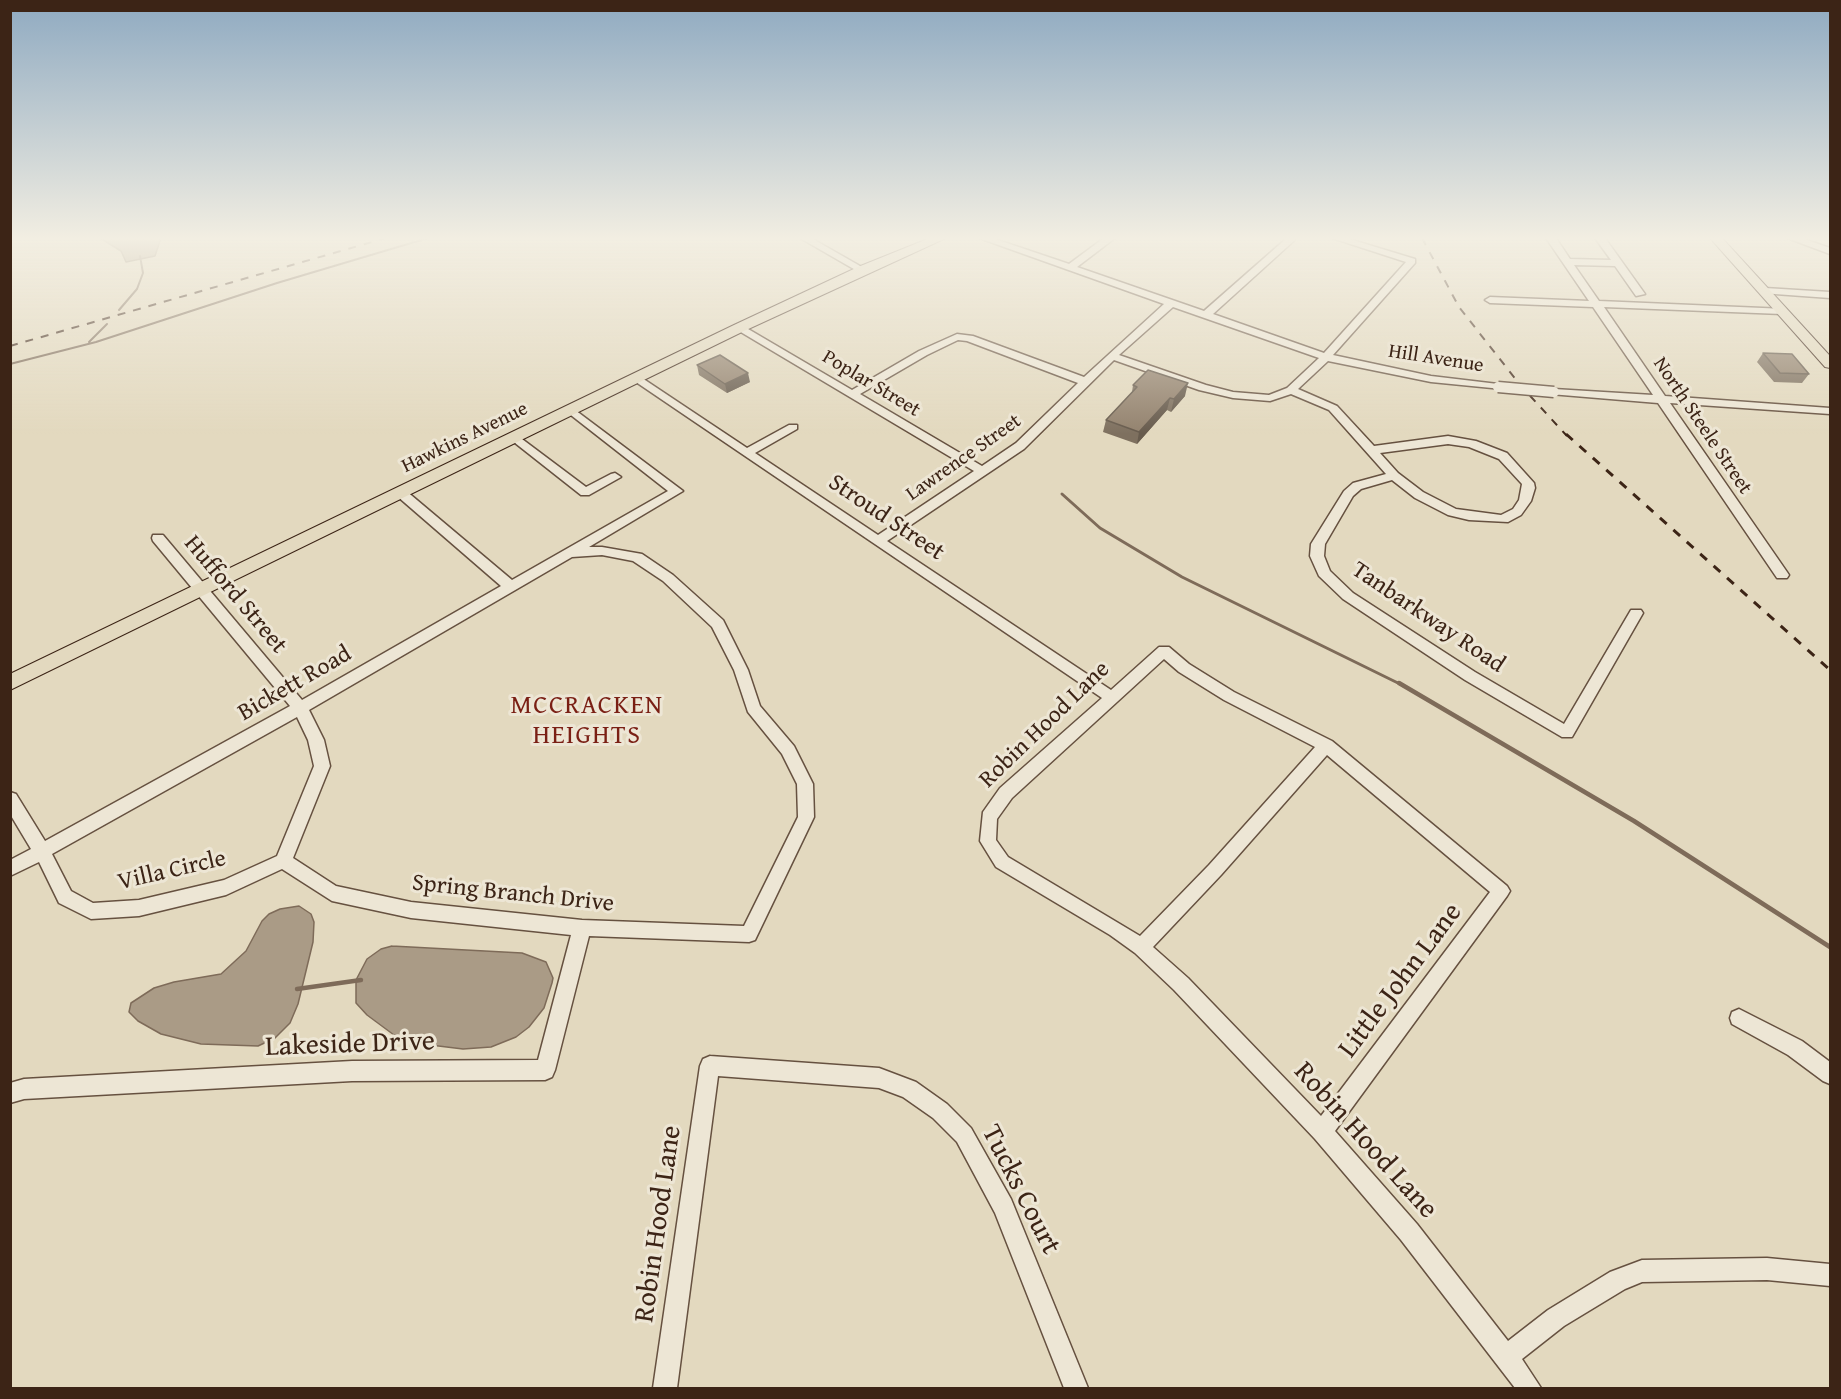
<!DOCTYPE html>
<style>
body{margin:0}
#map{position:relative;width:1841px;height:1399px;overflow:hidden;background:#e3d9bf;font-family:"Gentium Book Plus",serif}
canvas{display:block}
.frame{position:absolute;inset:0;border:12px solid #3c2416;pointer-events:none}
</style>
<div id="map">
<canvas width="1841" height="1399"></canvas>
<div class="frame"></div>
</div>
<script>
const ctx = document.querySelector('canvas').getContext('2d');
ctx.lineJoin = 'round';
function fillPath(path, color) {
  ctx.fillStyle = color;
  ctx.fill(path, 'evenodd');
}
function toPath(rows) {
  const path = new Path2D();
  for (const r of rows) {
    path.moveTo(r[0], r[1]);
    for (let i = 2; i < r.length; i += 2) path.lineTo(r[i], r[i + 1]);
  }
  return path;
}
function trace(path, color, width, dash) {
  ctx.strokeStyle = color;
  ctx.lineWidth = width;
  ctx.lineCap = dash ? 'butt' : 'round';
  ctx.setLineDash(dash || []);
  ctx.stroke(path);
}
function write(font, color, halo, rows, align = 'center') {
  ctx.font = font + ' "Gentium Book Plus",serif';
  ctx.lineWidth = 6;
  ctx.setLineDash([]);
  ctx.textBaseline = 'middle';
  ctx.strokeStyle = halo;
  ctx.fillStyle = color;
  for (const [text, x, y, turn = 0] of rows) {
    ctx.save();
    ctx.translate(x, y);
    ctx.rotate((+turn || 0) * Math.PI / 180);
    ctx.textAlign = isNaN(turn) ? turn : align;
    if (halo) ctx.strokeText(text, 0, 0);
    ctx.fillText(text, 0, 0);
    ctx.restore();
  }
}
const water = toPath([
 [100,238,161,238,155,256,126,262,121,251,100,238],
 [299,906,311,914,314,922,313,942,298,1004,290,1023,275,1038,258,1046,201,1044,161,1034,138,1021,129,1012,131,1003,154,988,174,982,221,974,246,951,262,921,269,914,280,909,299,906],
 [392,946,522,953,546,962,553,978,552,983,544,1008,529,1027,516,1037,491,1047,463,1049,414,1043,394,1035,367,1015,356,1003,356,980,367,959,381,949,392,946]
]);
fillPath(water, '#aa9b86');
trace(water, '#7e6b59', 1.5);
trace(toPath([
 [119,310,137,289,143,273,140,256],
 [89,342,107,324],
 [10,364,96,342,277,283,428,238]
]), '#7e6b59', 2);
trace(toPath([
 [1062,494,1100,528,1182,577,1402,685]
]), '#7e6b59', 3);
trace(toPath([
 [1399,683,1634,821,1830,947],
 [297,989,361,980]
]), '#7e6b59', 4.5);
const minor = toPath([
 [800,238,811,238,867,270,859,272,800,238],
 [979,238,992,238,1069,264,1104,238,1115,238,1077,267,1204,311,1287,238,1297,238,1213,314,1324,353,1406,262,1332,238,1346,238,1415,259,1415,263,1333,355,1431,376,1498,384,1504,387,1502,389,1431,382,1328,361,1298,389,1337,406,1374,446,1448,436,1476,441,1507,453,1534,483,1535,488,1531,501,1521,515,1508,522,1469,520,1448,515,1415,498,1392,480,1361,489,1353,496,1325,544,1324,556,1330,571,1353,593,1475,672,1564,724,1631,610,1641,610,1643,613,1572,737,1562,737,1465,680,1343,599,1319,576,1310,556,1311,544,1344,491,1353,483,1386,474,1329,410,1291,394,1270,401,1233,398,1199,390,1114,360,1024,449,887,541,1111,690,1159,647,1169,647,1189,664,1234,692,1332,741,1507,886,1510,891,1507,896,1335,1131,1417,1224,1508,1341,1548,1310,1610,1272,1642,1260,1767,1258,1830,1264,1830,1286,1767,1280,1642,1282,1625,1289,1564,1326,1522,1359,1541,1388,1515,1388,1401,1240,1315,1139,1174,990,1135,953,1110,935,996,867,980,841,983,812,1000,788,1102,698,630,378,635,375,639,376,747,448,789,425,797,425,797,429,755,453,878,535,974,471,734,328,743,326,852,390,919,351,957,334,973,336,1084,377,1164,304,979,238],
 [1173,307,1319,358,1287,388,1269,395,1233,392,1206,385,1119,355,1173,307],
 [958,340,967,341,1078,383,1016,443,982,466,860,394,927,355,958,340],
 [1448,444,1469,447,1499,459,1522,484,1519,500,1513,509,1501,515,1456,509,1423,492,1398,473,1380,453,1448,444],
 [1164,659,1179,672,1224,700,1315,747,1209,865,1140,936,1008,857,996,840,997,819,1012,798,1164,659],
 [1327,755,1490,892,1321,1116,1188,978,1153,947,1221,875,1327,755],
 [1546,238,1556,238,1570,259,1611,260,1595,238,1605,238,1645,294,1636,296,1615,266,1574,265,1599,301,1786,309,1787,311,1782,314,1604,307,1665,396,1830,408,1830,414,1670,403,1787,572,1789,575,1787,578,1777,578,1658,403,1550,394,1548,392,1554,389,1653,395,1593,307,1490,303,1485,300,1490,297,1589,301,1546,238],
 [1787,238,1801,238,1830,248,1830,254,1787,238],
 [1765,288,1830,292,1830,298,1761,293,1761,289,1765,288],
 [571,407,683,491,589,547,602,547,642,554,673,575,723,620,748,670,760,706,794,746,813,784,814,817,755,940,749,942,589,936,555,1070,552,1077,545,1080,352,1081,24,1099,10,1103,10,1083,24,1079,352,1061,538,1060,571,935,411,918,332,901,282,869,226,895,139,916,91,919,59,903,39,862,10,876,10,860,31,849,10,814,10,792,16,794,45,841,290,706,153,541,152,538,153,535,163,535,302,700,501,586,397,496,395,493,397,490,405,490,512,580,668,491,567,412,567,408,571,407],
 [602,555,633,561,663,581,712,627,734,670,748,712,782,754,797,784,798,817,744,926,582,920,411,902,336,886,293,858,330,766,324,740,309,710,572,557,602,555],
 [297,717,308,740,314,766,277,856,224,880,139,900,93,903,71,891,52,854,297,717],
 [514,433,586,487,611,474,615,473,621,477,589,495,581,495,510,439,508,437,514,433],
 [1739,1009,1802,1041,1830,1062,1830,1084,1823,1081,1788,1055,1732,1024,1730,1018,1732,1012,1739,1009],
 [710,1056,879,1068,916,1082,947,1104,971,1128,1011,1199,1088,1388,1064,1388,995,1213,957,1142,933,1118,903,1097,879,1088,718,1076,677,1388,653,1388,700,1066,703,1059,710,1056]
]);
const major = toPath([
 [930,238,946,238,744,331,10,690,10,674,734,325,858,267,930,238],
 [1710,238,1722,238,1830,356,1830,368,1825,367,1710,238]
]);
trace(minor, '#665140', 3);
trace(major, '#3c2416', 2);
fillPath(minor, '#ede6d5');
fillPath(major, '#e3d9bf');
trace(toPath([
 [1422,238,1459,307,1521,386,1567,436],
 [10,346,386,238]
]), '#3c2416', 2, [8, 8]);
trace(toPath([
 [1566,434,1830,670]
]), '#3c2416', 3, [9, 9]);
const minorBridge = toPath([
 [1498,387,1554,392]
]);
trace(minorBridge, '#665140', 13, []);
trace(minorBridge, '#ede6d5', 10);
fillPath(toPath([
 [1763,353,1809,374,1802,383,1774,382,1757,362],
 [697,365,750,382,727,393,699,375],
 [1133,385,1185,396,1171,412,1167,410,1137,444,1103,432,1106,420,1132,392]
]), '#7e705f');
fillPath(toPath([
 [748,373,750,382,727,393,725,384],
 [1188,383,1185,396,1171,412,1174,399],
 [1170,398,1167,410,1137,444,1139,432]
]), '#675b4d');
const building = toPath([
 [1763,353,1792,354,1809,374,1780,373,1763,353],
 [720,355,748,373,725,384,697,365,720,355],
 [1148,370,1188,383,1174,399,1170,398,1139,432,1106,420,1137,387,1133,385,1148,370]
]);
fillPath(building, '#93826e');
trace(building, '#675b4d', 1.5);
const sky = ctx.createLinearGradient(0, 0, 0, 434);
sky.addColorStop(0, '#8faac1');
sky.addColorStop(0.55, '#f2eee2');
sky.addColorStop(1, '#f2eee200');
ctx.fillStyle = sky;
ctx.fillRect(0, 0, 1841, 434);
write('20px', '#3c2416', '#ede6d5', [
 ["Hill Avenue",1436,359,9],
 ["Poplar Street",871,384,31],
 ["North Steele Street",1702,426,56],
 ["Hawkins Avenue",465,438,-26],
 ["Lawrence Street",964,458,-35]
]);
write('24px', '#3c2416', '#ede6d5', [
 ["Stroud Street",886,518,34],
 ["Hufford Street",235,595,50],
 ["Tanbarkway Road",1428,618,34],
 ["Bickett Road",295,684,-30],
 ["Robin Hood Lane",1045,725,-44],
 ["Villa Circle",172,871,-13],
 ["Spring Branch Drive",513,894,6]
]);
ctx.letterSpacing = '1.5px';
write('26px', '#7a1f14', '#ede6d5', [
 ["MCCRACKEN",587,706],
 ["HEIGHTS",587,736]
]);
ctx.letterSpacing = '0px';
write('28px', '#3c2416', '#ede6d5', [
 ["Little John Lane",1401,981,-53],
 ["Lakeside Drive",350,1045,-2],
 ["Robin Hood Lane",1365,1141,48],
 ["Tucks Court",1020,1190,63],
 ["Robin Hood Lane",659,1224,-82]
]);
</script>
